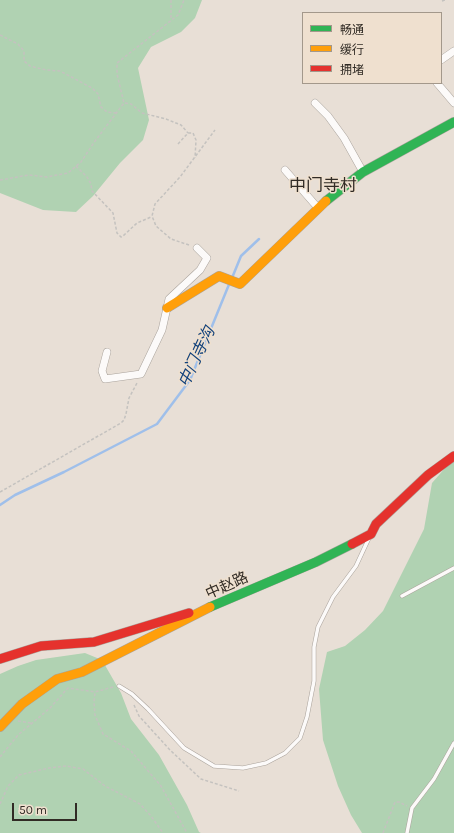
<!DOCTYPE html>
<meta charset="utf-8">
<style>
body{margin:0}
#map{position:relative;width:454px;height:833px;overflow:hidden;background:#e8dfd6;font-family:Karla,"Noto Sans SC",sans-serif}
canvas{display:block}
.legend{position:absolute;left:302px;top:12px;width:140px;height:72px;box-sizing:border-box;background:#efe0cf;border:1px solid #a3988b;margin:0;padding:5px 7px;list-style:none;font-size:12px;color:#312b25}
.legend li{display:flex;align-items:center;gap:8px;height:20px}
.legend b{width:20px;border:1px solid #a3988b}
.scale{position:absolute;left:12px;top:803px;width:65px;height:18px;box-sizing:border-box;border:2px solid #312b25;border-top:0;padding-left:5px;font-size:12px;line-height:14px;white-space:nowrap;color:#312b25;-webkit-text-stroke:3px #efe0cf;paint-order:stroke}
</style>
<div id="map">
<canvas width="454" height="833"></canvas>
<ul class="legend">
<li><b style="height:5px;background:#30b455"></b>畅通</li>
<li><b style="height:5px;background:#ff9f0a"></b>缓行</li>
<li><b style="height:5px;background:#e5322d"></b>拥堵</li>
</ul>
<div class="scale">50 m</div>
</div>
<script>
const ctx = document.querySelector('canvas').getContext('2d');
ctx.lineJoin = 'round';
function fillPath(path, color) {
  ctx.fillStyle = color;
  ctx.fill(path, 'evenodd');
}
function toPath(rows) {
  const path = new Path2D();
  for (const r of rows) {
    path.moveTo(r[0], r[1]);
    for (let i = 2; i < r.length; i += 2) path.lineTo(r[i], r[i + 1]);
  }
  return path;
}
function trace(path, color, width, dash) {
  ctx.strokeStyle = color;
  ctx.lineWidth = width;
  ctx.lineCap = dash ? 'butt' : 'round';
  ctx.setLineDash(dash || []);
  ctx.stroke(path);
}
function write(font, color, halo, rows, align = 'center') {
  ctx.font = font + ' Karla,"Noto Sans SC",sans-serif';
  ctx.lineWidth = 3;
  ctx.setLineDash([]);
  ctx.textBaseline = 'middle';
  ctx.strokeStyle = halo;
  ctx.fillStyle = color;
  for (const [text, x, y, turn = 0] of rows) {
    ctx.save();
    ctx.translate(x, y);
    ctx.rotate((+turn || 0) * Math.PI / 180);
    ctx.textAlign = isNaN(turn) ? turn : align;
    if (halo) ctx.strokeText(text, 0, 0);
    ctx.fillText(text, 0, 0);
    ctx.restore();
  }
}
fillPath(toPath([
 [0,0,202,0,195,18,181,32,151,47,138,68,149,120,143,140,120,163,93,196,76,212,43,210,0,193],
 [454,458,454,833,362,833,351,815,338,786,323,740,319,689,327,652,345,646,365,630,383,611,424,529,432,483],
 [85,653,102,660,121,693,131,719,159,755,187,805,199,832,201,833,0,833,0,674,18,666,36,660]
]), '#b0d2b2');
trace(toPath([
 [232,278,241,256,259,239],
 [0,505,15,495,64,472,157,424,190,380,230,282]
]), '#9fbfea', 2.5);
const lane = toPath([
 [402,596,454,568],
 [119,686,132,694,148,709,184,748,214,766,243,768,266,763,285,753,300,738,307,717,314,681,314,647,318,627,333,597,356,566,369,538],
 [407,833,412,808,434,779,454,743]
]);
const street = toPath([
 [441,60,454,51],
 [437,83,454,103],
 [315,103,328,116,344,138,363,172],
 [285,170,318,208],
 [107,352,102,371,105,379,141,374,162,330,169,299,200,270,207,258,197,248]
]);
const fast = toPath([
 [326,201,363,172,454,122],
 [210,607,316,562,352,544]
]);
const slow = toPath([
 [167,308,219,276,240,284,326,201],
 [0,727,22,704,57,679,82,672,210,607]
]);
const jam = toPath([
 [352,544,371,534,376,524,428,475,454,456],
 [0,659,41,646,94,642,189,613]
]);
trace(lane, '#aaa39c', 4.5);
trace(street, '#aaa39c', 8);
trace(fast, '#aaa39c', 10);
trace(slow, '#aaa39c', 10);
trace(jam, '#aaa39c', 10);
trace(toPath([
 [171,0,171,20],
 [442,1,445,0],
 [0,35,18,44,24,51,24,61,30,66,46,70,60,71,92,88,98,94,101,107,107,112,117,113],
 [125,103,131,104,142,113,166,119,181,125,188,133],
 [178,144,188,133,193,133,196,140,195,158],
 [76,166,87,177,91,184,92,191,113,213,117,233,121,237,123,236,137,223,151,217],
 [0,180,29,175,47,177,68,173,81,162,95,141,124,103,117,74,117,63,178,15,184,0],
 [189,245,171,239,156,226,152,216,155,204,180,177,215,130],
 [0,492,121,423,124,420,126,414,129,398,137,383],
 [113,687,95,692,94,702,95,715,103,734,131,751,161,786,187,833],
 [134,705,139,716,170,750,201,779,239,791],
 [18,721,31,723],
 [0,757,18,735,50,708,68,688,95,692],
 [0,804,8,786,19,775,49,768,66,766,83,769,105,786,140,804,151,816,163,833],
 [383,833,395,802,399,802,407,806]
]), '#c4c2bf', 1.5, [3, 2]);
trace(lane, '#fcfaf9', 3.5);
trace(street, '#fcfaf9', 7);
trace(fast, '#30b455', 9);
trace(slow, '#ff9f0a', 9);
trace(jam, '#e5322d', 9);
write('15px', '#312b25', '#efe0cf', [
 ["中赵路",227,586,-24]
]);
write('italic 16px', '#12427c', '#efe0cf', [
 ["中门寺沟",197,357,-65]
]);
write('17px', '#312b25', '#efe0cf', [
 ["中门寺村",323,186]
]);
</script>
